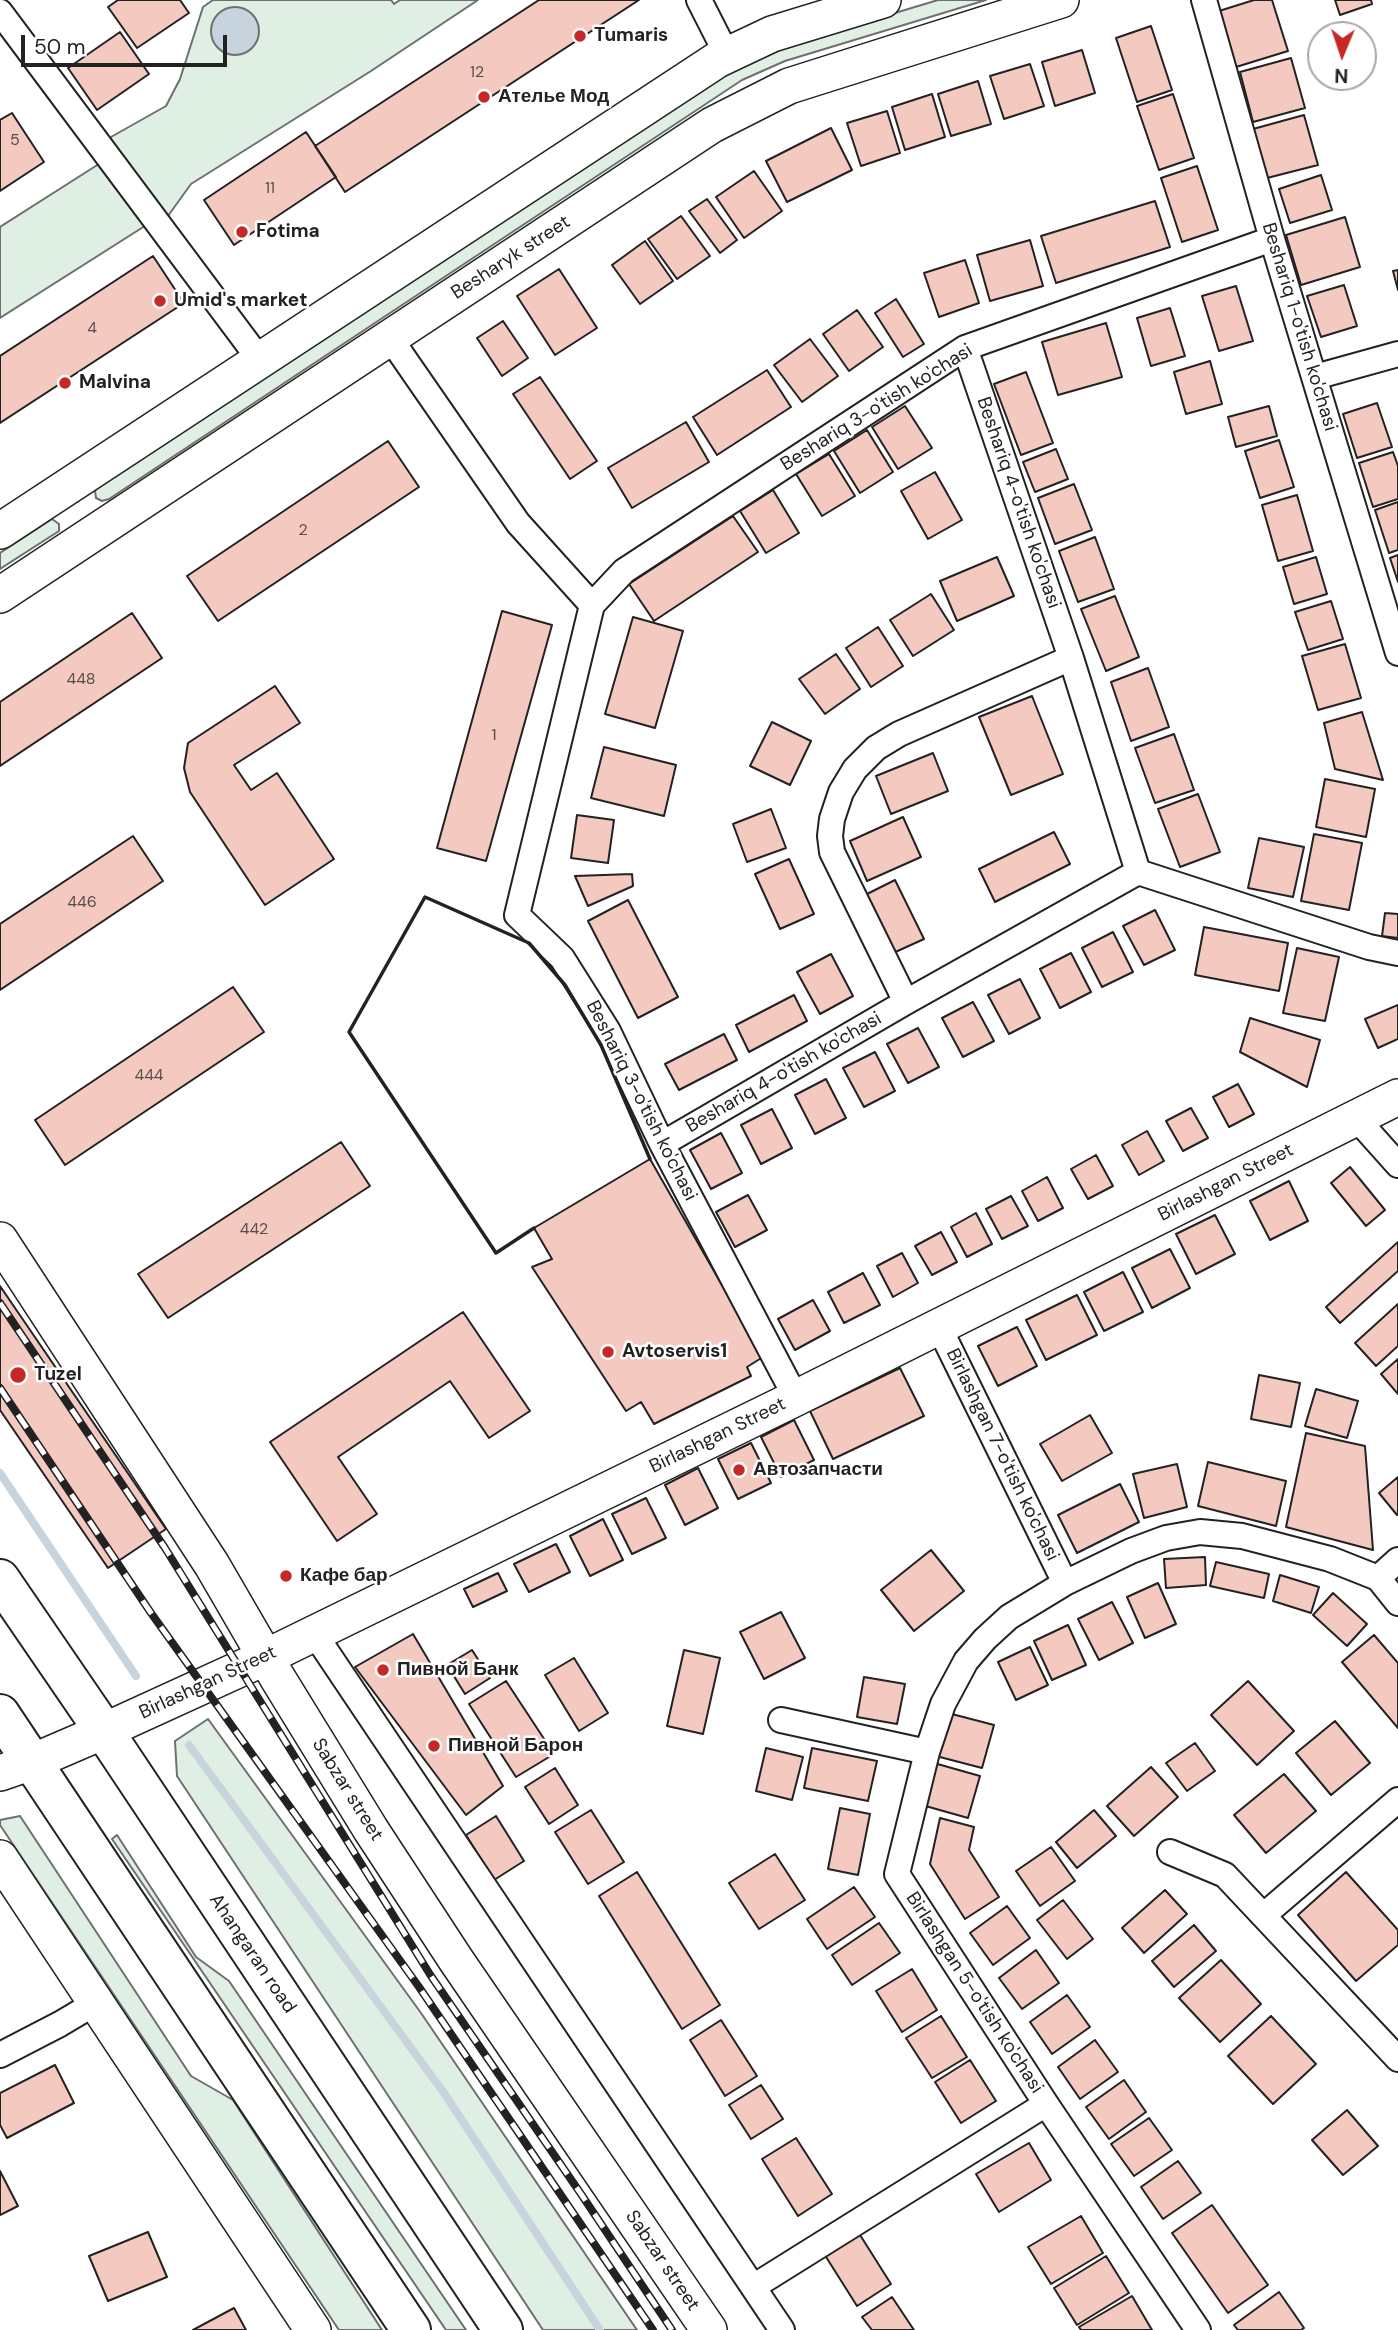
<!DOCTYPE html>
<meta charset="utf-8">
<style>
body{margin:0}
#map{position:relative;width:1398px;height:2330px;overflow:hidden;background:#fff;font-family:"DM Sans",sans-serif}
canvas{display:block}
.north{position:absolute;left:1307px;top:21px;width:70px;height:70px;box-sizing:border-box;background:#fff;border:2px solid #a7a7a7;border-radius:50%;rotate:182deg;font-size:19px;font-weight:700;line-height:28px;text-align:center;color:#222}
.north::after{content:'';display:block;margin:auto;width:24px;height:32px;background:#c62828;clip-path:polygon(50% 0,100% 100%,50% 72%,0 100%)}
.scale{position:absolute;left:21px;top:35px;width:206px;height:32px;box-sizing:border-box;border:4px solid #222;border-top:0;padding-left:9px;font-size:21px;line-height:24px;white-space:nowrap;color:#222;-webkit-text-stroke:5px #fff;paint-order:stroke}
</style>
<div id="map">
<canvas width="1398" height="2330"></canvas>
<div class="north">N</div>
<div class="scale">50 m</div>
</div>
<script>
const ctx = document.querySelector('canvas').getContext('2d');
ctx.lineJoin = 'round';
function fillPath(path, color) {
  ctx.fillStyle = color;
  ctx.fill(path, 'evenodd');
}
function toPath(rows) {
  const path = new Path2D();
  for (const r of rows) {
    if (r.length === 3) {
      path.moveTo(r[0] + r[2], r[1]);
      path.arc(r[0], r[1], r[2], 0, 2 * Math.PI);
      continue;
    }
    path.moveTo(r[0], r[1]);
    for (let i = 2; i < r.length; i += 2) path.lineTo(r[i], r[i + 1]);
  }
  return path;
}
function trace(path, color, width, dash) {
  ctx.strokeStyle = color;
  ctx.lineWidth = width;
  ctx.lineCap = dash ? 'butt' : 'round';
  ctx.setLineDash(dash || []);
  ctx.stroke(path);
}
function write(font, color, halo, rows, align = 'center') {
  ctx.font = font + ' "DM Sans",sans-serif';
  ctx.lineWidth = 5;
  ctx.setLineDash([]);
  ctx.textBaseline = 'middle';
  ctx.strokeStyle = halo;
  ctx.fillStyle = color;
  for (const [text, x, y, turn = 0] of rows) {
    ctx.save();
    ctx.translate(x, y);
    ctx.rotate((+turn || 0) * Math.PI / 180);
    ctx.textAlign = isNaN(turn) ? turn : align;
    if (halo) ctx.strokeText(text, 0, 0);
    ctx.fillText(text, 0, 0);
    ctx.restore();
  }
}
const green = toPath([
 [213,0,391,0,394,4,400,0,478,0,371,71,191,184,160,227,103,151,111,137,166,106,180,79,203,7,213,0],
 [938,0,986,0,785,61,742,80,109,499,102,501,96,498,95,491,98,485,717,79,779,48,938,0],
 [102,162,148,224,0,318,0,227,102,162],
 [52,519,59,524,59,531,0,569,0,553,52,519],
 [208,1719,421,2013,637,2330,543,2330,177,1776,175,1741,208,1719],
 [20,1816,191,2076,233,2100,382,2330,339,2330,0,1825,0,1820,20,1816],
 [117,1835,196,1957,229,1981,466,2330,446,2330,112,1839,117,1835]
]);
fillPath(green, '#e0efe3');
trace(green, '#6f6f6f', 2);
const water = toPath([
 [235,31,24]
]);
fillPath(water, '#c7d3dd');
trace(water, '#6f6f6f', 2);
trace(toPath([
 [0,1473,136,1676],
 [189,1745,444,2093,600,2330]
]), '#c7d3dd', 8);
const building = toPath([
 [118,0,180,0,189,13,137,48,108,7,118,0],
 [539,0,639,0,345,192,315,146,539,0],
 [1254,0,1272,0,1288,51,1236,67,1219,11,1254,0],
 [1335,0,1371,0,1372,4,1340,15,1335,0],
 [1151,26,1172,90,1137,102,1116,38,1151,26],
 [120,32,149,74,97,110,68,68,120,32],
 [1082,50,1095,93,1055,106,1042,62,1082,50],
 [1291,58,1305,108,1253,122,1240,72,1291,58],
 [1030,64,1044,106,1004,119,990,76,1030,64],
 [978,81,991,124,951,136,938,94,978,81],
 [932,94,945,137,905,150,892,107,932,94],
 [1173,94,1194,158,1159,170,1137,106,1173,94],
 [887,111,900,153,861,166,847,123,887,111],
 [12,113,44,162,0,191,0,120,12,113],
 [1304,115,1318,165,1267,178,1253,129,1304,115],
 [831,128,852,170,787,202,766,161,831,128],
 [306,132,336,177,234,245,204,200,306,132],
 [1197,166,1218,230,1182,242,1161,178,1197,166],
 [754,171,782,211,744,238,716,197,754,171],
 [1321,175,1332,210,1290,223,1279,189,1321,175],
 [707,199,737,240,720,253,689,211,707,199],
 [1155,201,1170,247,1056,283,1041,236,1155,201],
 [681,216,710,256,677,279,648,239,681,216],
 [1345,217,1360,267,1301,285,1286,235,1345,217],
 [1030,240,1043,286,990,301,977,255,1030,240],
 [645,241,673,281,640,304,612,265,645,241],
 [153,256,184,303,0,423,0,356,153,256],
 [965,260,979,303,939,317,924,273,965,260],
 [559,269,597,328,555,355,517,296,559,269],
 [1398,270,1398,290,1393,271,1398,270],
 [1344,285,1357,326,1321,337,1307,296,1344,285],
 [1236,286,1253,341,1219,351,1202,296,1236,286],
 [896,299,924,344,903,357,875,313,896,299],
 [1170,308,1185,356,1151,366,1137,318,1170,308],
 [857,310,883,347,849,371,823,334,857,310],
 [503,321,528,358,502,376,477,338,503,321],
 [1106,323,1122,377,1058,395,1042,342,1106,323],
 [810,339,838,376,802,402,774,365,810,339],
 [1210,361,1222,404,1186,414,1174,372,1210,361],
 [767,370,791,407,717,455,693,417,767,370],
 [1026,372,1053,443,1021,455,994,384,1026,372],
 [540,377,597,461,570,479,513,394,540,377],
 [1377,403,1392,447,1357,458,1343,414,1377,403],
 [905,406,932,448,898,469,872,427,905,406],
 [1269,406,1277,436,1236,447,1228,417,1269,406],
 [686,422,709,462,632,508,608,468,686,422],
 [867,430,893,472,860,493,834,451,867,430],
 [1279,440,1294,487,1260,498,1245,451,1279,440],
 [388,441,419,487,218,621,187,576,388,441],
 [1056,449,1068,479,1035,492,1023,462,1056,449],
 [1393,452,1398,466,1398,499,1373,507,1359,463,1393,452],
 [829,454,855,496,822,516,796,474,829,454],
 [935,472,962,520,928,539,901,491,935,472],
 [1074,484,1092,530,1055,544,1038,498,1074,484],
 [773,490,799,533,766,553,740,511,773,490],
 [1297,495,1313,551,1278,561,1262,505,1297,495],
 [1398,502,1398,550,1389,553,1375,510,1398,502],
 [733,516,758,552,654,621,629,584,733,516],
 [1095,537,1114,589,1078,602,1059,551,1095,537],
 [1398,555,1398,582,1390,558,1398,555],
 [997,557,1014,596,957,621,940,581,997,557],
 [1316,557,1327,594,1294,604,1283,567,1316,557],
 [931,594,954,630,913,656,890,620,931,594],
 [1115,596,1139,657,1106,671,1081,609,1115,596],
 [1331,601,1343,639,1308,650,1295,612,1331,601],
 [502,611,552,625,486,861,437,848,502,611],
 [132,613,162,658,0,766,0,702,132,613],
 [633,617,683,631,655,728,605,714,633,617],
 [878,627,903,666,871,687,846,648,878,627],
 [1345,644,1361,698,1318,710,1302,656,1345,644],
 [836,654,860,689,825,714,799,679,836,654],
 [1148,668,1169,727,1131,741,1111,682,1148,668],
 [275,686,300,723,234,765,251,790,277,773,334,859,265,905,190,792,184,768,188,743,275,686],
 [1032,696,1063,774,1011,795,979,717,1032,696],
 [1362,712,1383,780,1335,769,1324,723,1362,712],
 [772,722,811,741,790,785,750,766,772,722],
 [1174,734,1194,790,1155,803,1135,748,1174,734],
 [604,747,676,765,664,816,591,798,604,747],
 [933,753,948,791,891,814,876,776,933,753],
 [1325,779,1375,789,1366,837,1316,827,1325,779],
 [1198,794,1220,852,1180,867,1158,809,1198,794],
 [771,809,786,848,747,862,733,824,771,809],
 [577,815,614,820,608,863,571,858,577,815],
 [903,817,921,857,867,881,850,841,903,817],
 [1054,832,1070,864,995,902,979,869,1054,832],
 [1314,834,1362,843,1349,910,1301,901,1314,834],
 [133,836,163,881,0,990,0,924,133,836],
 [1259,838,1304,847,1293,897,1248,888,1259,838],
 [789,859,814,914,780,929,755,874,789,859],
 [632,874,633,886,588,906,575,876,632,874],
 [895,880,924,939,891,954,863,896,895,880],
 [628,900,678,997,638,1018,588,921,628,900],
 [1155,910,1175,950,1144,965,1123,926,1155,910],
 [1385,913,1398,914,1398,938,1382,936,1385,913],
 [1204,927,1288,943,1279,991,1195,975,1204,927],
 [1113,932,1133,972,1102,987,1082,948,1113,932],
 [1297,948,1339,957,1325,1021,1283,1013,1297,948],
 [1071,953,1091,992,1060,1008,1040,969,1071,953],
 [831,954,853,996,820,1014,797,972,831,954],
 [1020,979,1040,1018,1009,1034,988,995,1020,979],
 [233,987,264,1032,65,1165,35,1120,233,987],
 [794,995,807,1021,749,1052,736,1025,794,995],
 [973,1002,994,1041,963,1057,942,1018,973,1002],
 [1398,1005,1398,1039,1378,1048,1365,1019,1398,1005],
 [1250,1018,1320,1040,1307,1087,1240,1052,1250,1018],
 [918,1028,939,1067,908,1083,887,1044,918,1028],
 [724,1034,737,1060,679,1090,665,1064,724,1034],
 [875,1052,895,1091,864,1107,843,1068,875,1052],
 [826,1079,846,1118,815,1134,795,1095,826,1079],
 [1238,1084,1254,1114,1229,1127,1213,1097,1238,1084],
 [1191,1108,1208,1138,1183,1151,1166,1121,1191,1108],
 [772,1109,792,1148,761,1164,741,1125,772,1109],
 [1147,1131,1164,1161,1139,1175,1122,1145,1147,1131],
 [721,1133,742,1173,711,1189,690,1150,721,1133],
 [341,1142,370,1186,168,1318,138,1274,341,1142],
 [1096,1155,1113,1186,1088,1199,1071,1169,1096,1155],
 [650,1159,763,1357,747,1367,751,1376,654,1424,641,1402,626,1411,532,1267,552,1259,534,1228,650,1159],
 [1350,1167,1385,1210,1366,1226,1331,1183,1350,1167],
 [1047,1177,1063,1208,1038,1221,1022,1191,1047,1177],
 [1289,1181,1308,1221,1270,1240,1250,1201,1289,1181],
 [748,1195,767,1230,735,1247,716,1212,748,1195],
 [1011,1196,1028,1226,1002,1239,986,1209,1011,1196],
 [976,1213,992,1244,967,1257,951,1227,976,1213],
 [1215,1215,1235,1254,1196,1274,1176,1234,1215,1215],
 [941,1232,957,1262,932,1275,915,1246,941,1232],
 [1398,1242,1398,1271,1340,1323,1326,1307,1398,1242],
 [1170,1249,1190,1288,1152,1308,1132,1268,1170,1249],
 [902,1253,918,1283,893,1297,877,1266,902,1253],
 [1123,1272,1143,1312,1104,1331,1084,1292,1123,1272],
 [863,1273,880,1305,844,1323,828,1292,863,1273],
 [0,1286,166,1529,108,1568,0,1410,0,1286],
 [1077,1295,1097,1335,1046,1360,1026,1320,1077,1295],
 [813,1300,830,1331,795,1350,778,1319,813,1300],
 [1398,1304,1398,1346,1376,1366,1355,1343,1398,1304],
 [463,1312,530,1411,489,1438,450,1381,338,1457,377,1514,337,1541,270,1442,463,1312],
 [1017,1327,1037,1366,998,1386,978,1346,1017,1327],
 [1398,1359,1398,1394,1381,1374,1398,1359],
 [900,1368,924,1416,833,1459,810,1411,900,1368],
 [1259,1375,1300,1383,1291,1427,1251,1419,1259,1375],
 [1316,1389,1358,1401,1347,1438,1305,1426,1316,1389],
 [1090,1415,1112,1453,1062,1481,1040,1444,1090,1415],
 [794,1420,814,1460,781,1477,761,1437,794,1420],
 [1306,1433,1365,1446,1373,1550,1286,1527,1306,1433],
 [751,1443,771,1483,738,1499,718,1459,751,1443],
 [1208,1462,1286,1481,1276,1526,1198,1506,1208,1462],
 [1177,1464,1187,1507,1144,1518,1133,1474,1177,1464],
 [698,1468,718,1508,685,1525,665,1485,698,1468],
 [1398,1477,1398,1514,1397,1515,1379,1493,1398,1477],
 [1120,1484,1139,1522,1077,1553,1058,1515,1120,1484],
 [646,1498,666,1538,632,1554,612,1514,646,1498],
 [603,1519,623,1560,590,1576,570,1536,603,1519],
 [556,1544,570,1572,529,1592,514,1564,556,1544],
 [931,1550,964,1591,914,1631,881,1590,931,1550],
 [1205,1557,1206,1585,1166,1588,1164,1559,1205,1557],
 [1216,1562,1269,1574,1264,1598,1210,1586,1216,1562],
 [498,1573,507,1591,473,1607,464,1589,498,1573],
 [1280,1575,1319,1587,1311,1613,1273,1601,1280,1575],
 [1158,1583,1176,1624,1145,1638,1127,1597,1158,1583],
 [1333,1593,1367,1624,1347,1646,1313,1615,1333,1593],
 [1112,1602,1133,1643,1099,1660,1078,1619,1112,1602],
 [781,1612,805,1658,764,1679,740,1632,781,1612],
 [1068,1625,1086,1665,1052,1680,1034,1641,1068,1625],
 [413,1634,503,1786,466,1815,355,1667,413,1634],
 [1374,1635,1398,1663,1398,1728,1342,1662,1374,1635],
 [1030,1647,1048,1685,1016,1700,998,1662,1030,1647],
 [472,1650,490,1678,465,1694,447,1665,472,1650],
 [684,1650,720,1658,703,1734,667,1726,684,1650],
 [574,1658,608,1713,579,1731,545,1675,574,1658],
 [864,1677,905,1684,897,1724,857,1717,864,1677],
 [506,1681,554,1754,516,1777,469,1704,506,1681],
 [1248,1681,1294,1731,1257,1765,1211,1715,1248,1681],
 [948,1713,994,1725,982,1768,936,1756,948,1713],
 [1335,1721,1370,1763,1331,1795,1296,1753,1335,1721],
 [1195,1743,1215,1771,1187,1791,1166,1763,1195,1743],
 [766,1748,803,1757,792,1800,756,1791,766,1748],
 [812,1748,877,1761,868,1801,804,1788,812,1748],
 [934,1763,980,1776,968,1818,922,1805,934,1763],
 [1151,1767,1178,1797,1134,1836,1107,1806,1151,1767],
 [555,1768,578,1805,549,1824,525,1787,555,1768],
 [1284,1774,1316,1811,1266,1853,1234,1815,1284,1774],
 [840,1808,870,1814,858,1875,828,1869,840,1808],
 [591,1810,624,1862,588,1884,555,1832,591,1810],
 [1094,1810,1116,1836,1077,1868,1056,1842,1094,1810],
 [496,1816,524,1861,494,1880,466,1835,496,1816],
 [940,1818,974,1827,969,1850,999,1897,965,1919,930,1864,940,1818],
 [1051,1847,1075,1881,1040,1906,1016,1871,1051,1847],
 [775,1854,805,1900,759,1929,729,1883,775,1854],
 [637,1872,720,2005,682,2029,599,1896,637,1872],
 [1346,1872,1398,1930,1398,1945,1356,1981,1298,1915,1346,1872],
 [854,1887,875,1917,827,1949,807,1919,854,1887],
 [1165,1890,1187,1914,1144,1953,1122,1928,1165,1890],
 [1063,1900,1093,1939,1067,1959,1037,1920,1063,1900],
 [1007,1906,1030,1938,993,1965,970,1933,1007,1906],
 [879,1923,900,1953,852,1985,832,1955,879,1923],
 [1194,1925,1216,1951,1174,1987,1152,1961,1194,1925],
 [1036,1950,1059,1983,1022,2009,999,1978,1036,1950],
 [1221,1960,1261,2004,1220,2042,1179,1998,1221,1960],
 [912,1969,937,2010,902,2032,876,1991,912,1969],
 [1067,1995,1090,2027,1052,2054,1030,2022,1067,1995],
 [941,2016,967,2057,932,2078,906,2038,941,2016],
 [1271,2016,1316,2064,1273,2104,1228,2056,1271,2016],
 [721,2020,757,2076,725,2096,690,2040,721,2020],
 [1095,2040,1118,2072,1080,2099,1058,2067,1095,2040],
 [970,2060,996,2101,961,2123,935,2082,970,2060],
 [55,2065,74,2103,7,2138,0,2125,0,2093,55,2065],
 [1124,2080,1146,2112,1109,2139,1086,2107,1124,2080],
 [761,2085,783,2119,751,2139,729,2105,761,2085],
 [1347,2110,1378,2146,1343,2175,1312,2140,1347,2110],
 [1149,2118,1172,2150,1134,2176,1111,2144,1149,2118],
 [796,2138,832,2194,798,2216,762,2159,796,2138],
 [1029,2143,1051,2180,999,2212,976,2174,1029,2143],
 [1178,2161,1201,2193,1163,2219,1141,2187,1178,2161],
 [0,2171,18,2206,0,2215,0,2171],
 [1212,2205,1268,2285,1228,2313,1172,2233,1212,2205],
 [1081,2216,1103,2253,1051,2284,1028,2247,1081,2216],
 [855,2227,891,2284,857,2306,821,2249,855,2227],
 [148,2232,167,2277,108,2301,89,2256,148,2232],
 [1106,2256,1129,2293,1077,2325,1054,2288,1106,2256],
 [1279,2292,1304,2328,1301,2330,1238,2330,1234,2325,1279,2292],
 [1132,2296,1152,2330,1081,2330,1079,2327,1132,2296],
 [892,2297,914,2330,872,2330,862,2317,892,2297],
 [234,2308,246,2330,193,2330,234,2308]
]);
fillPath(building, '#f3c9c0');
trace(building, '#222', 2);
const street = toPath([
 [699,0,727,55],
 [1204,0,1272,239,1398,653],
 [0,12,260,360],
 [390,338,518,523,592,605,517,915,562,958,608,1031,662,1144,796,1398],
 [965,348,1071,658,1138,872],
 [1315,377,1398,354],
 [592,605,624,571,965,348,1272,239],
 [906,1002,832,852,830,836,832,819,841,792,855,769,876,748,899,734,1071,658],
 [1356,1118,1398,1165],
 [662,1144,906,1002,1138,872,1369,947,1398,953],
 [939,1327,1065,1583],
 [1378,1578,1398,1560],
 [314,1633,782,2330],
 [781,1720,927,1752],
 [1170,1852,1225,1875,1398,2059],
 [1264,1915,1398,1800],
 [0,2055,60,2024,97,2002],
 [753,2287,1046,2104],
 [1198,2330,1046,2104,897,1874,927,1752,943,1704,966,1661,985,1639,1009,1617,1065,1583,1131,1551,1166,1538,1200,1532,1242,1536,1330,1559,1378,1578,1398,1603]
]);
const secondary = toPath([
 [0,531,717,60,772,34,883,0],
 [0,595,712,125,789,86,1061,0],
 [0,1240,212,1565,277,1677,371,1830,456,1960,709,2330],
 [0,1773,32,1762,104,1731,266,1657,796,1398,1398,1097],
 [0,1858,313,2330]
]);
const highway = toPath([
 [0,1579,104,1731,503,2330],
 [0,1714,411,2330]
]);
trace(street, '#222', 28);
trace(secondary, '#222', 38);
trace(highway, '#222', 42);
trace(street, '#fff', 24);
trace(secondary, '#fff', 35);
trace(highway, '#fff', 38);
const rail = toPath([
 [0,1303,165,1548,431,1976,581,2194,672,2330],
 [0,1388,151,1613,419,1987,653,2330]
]);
trace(rail, '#222', 8);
trace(rail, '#fff', 5, [16]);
trace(toPath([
 [534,1228,496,1253,349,1032,425,897,529,943,565,985,601,1045,650,1159]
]), '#222', 3.5);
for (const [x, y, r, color] of [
 [580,36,7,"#c62828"],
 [484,97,7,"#c62828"],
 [242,232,7,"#c62828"],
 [160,301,7,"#c62828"],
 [65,383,7,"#c62828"],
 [608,1352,7,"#c62828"],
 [18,1375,9,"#c62828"],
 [739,1470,7,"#c62828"],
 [286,1576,7,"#c62828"],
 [383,1670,7,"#c62828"],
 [434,1746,7,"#c62828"]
]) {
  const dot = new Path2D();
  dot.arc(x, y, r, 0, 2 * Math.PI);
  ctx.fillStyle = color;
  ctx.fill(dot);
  trace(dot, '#fff', 2.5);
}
write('16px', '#564c4a', null, [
 ["12",477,73],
 ["5",15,141],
 ["11",270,189],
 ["4",92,329],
 ["2",303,531],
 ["448",81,680],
 ["1",494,736],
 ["446",82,903],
 ["444",149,1076],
 ["442",254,1230]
]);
write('bold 19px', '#222', '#fff', [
 ["Tumaris",594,36],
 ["Ателье Мод",498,97],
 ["Fotima",256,232],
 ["Umid's market",174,301],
 ["Malvina",79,383],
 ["Avtoservis1",622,1352],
 ["Tuzel",34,1375],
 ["Автозапчасти",753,1470],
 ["Кафе бар",300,1576],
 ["Пивной Банк",397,1670],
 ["Пивной Барон",448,1746]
], 'left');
write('19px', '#222', '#fff', [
 ["Besharyk street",511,258,-33],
 ["Beshariq 1-o'tish ko'chasi",1299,327,73],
 ["Beshariq 3-o'tish ko'chasi",877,408,-32],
 ["Beshariq 4-o'tish ko'chasi",1018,503,71],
 ["Beshariq 4-o'tish ko'chasi",784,1073,-30],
 ["Beshariq 3-o'tish ko'chasi",641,1101,63],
 ["Birlashgan Street",1226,1183,-27],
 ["Birlashgan Street",718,1436,-26],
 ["Birlashgan 7-o'tish ko'chasi",1002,1455,64],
 ["Birlashgan Street",208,1683,-25],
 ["Sabzar street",347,1790,58],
 ["Ahangaran road",252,1954,56],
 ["Birlashgan 5-o'tish ko'chasi",974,1993,57],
 ["Sabzar street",662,2261,56]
]);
</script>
